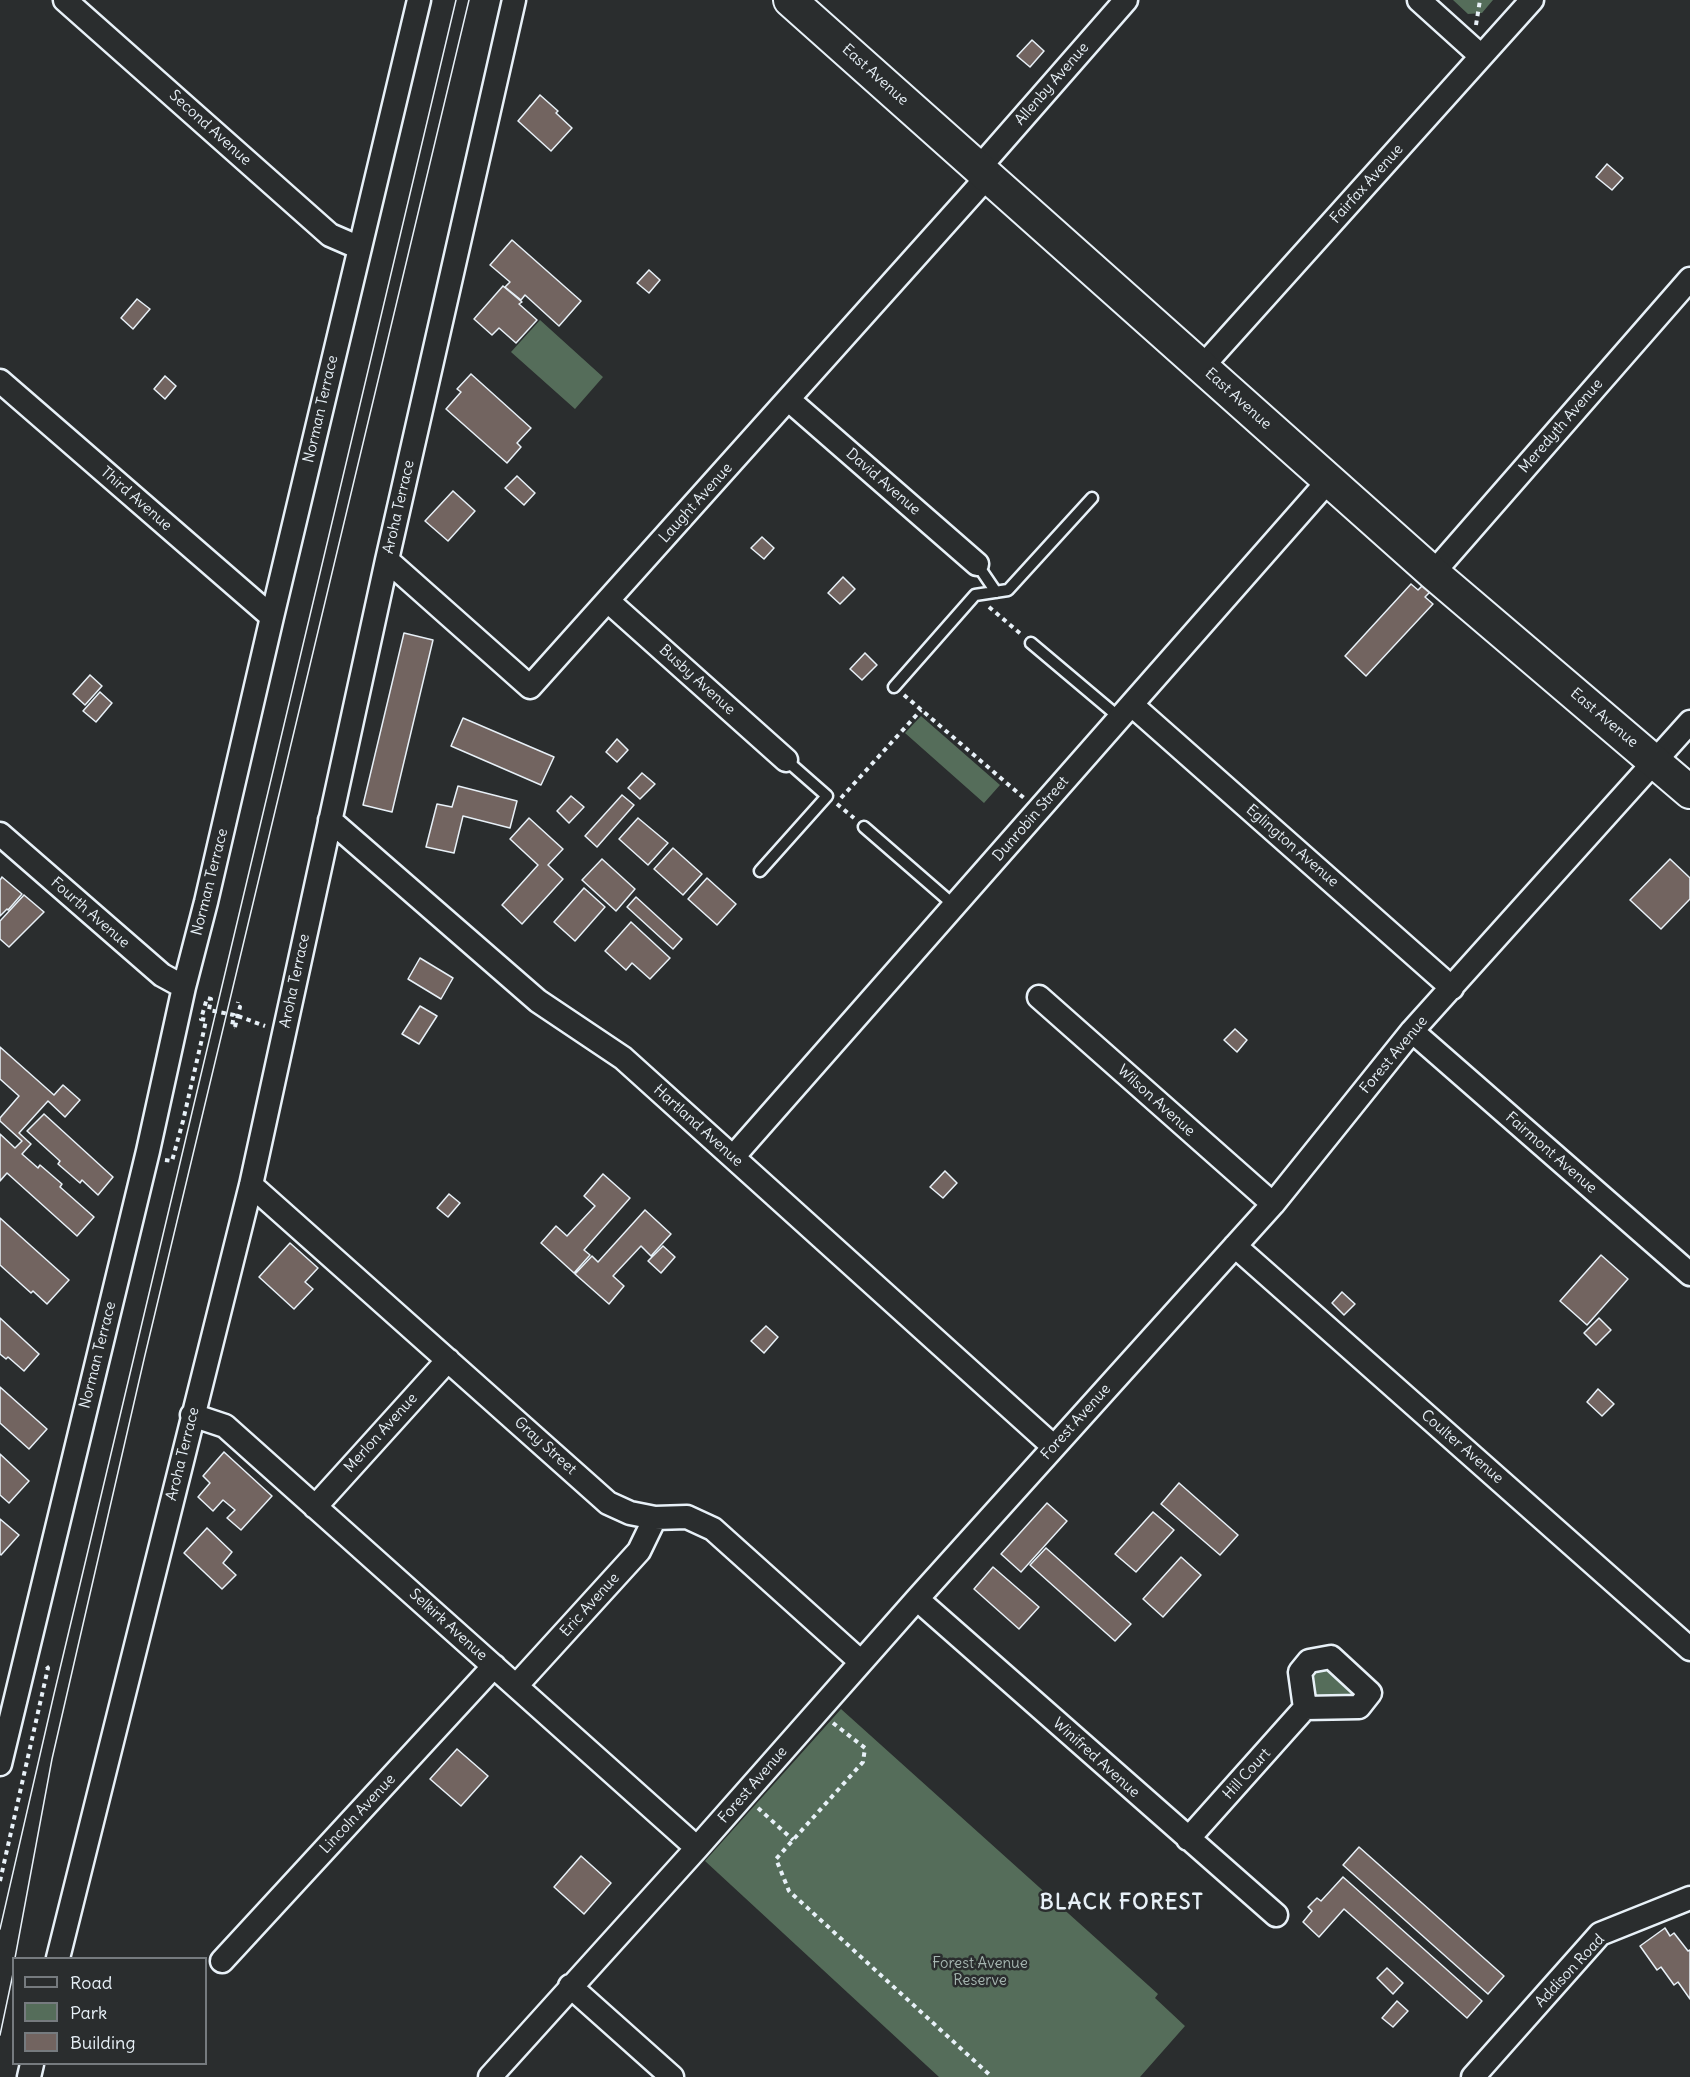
<!DOCTYPE html>
<style>
body{margin:0}
#map{position:relative;width:1690px;height:2077px;overflow:hidden;background:#2a2d2e;font-family:Delius,sans-serif}
canvas{display:block}
.legend{position:absolute;left:12px;top:1957px;width:195px;height:108px;box-sizing:border-box;background:#2a2d2e;border:2px solid #767b7f;margin:0;padding:8px 10px;list-style:none;font-size:18px;color:#e8f1f8}
.legend li{display:flex;align-items:center;gap:12px;height:30px}
.legend b{width:30px;border:2px solid #767b7f}
</style>
<div id="map">
<canvas width="1690" height="2077"></canvas>
<ul class="legend">
<li><b style="height:8px;background:#2a2d2e"></b>Road</li>
<li><b style="height:16px;background:#556d5a"></b>Park</li>
<li><b style="height:16px;background:#726460"></b>Building</li>
</ul>
</div>
<script>
const ctx = document.querySelector('canvas').getContext('2d');
ctx.lineJoin = 'round';
function fillPath(path, color) {
  ctx.fillStyle = color;
  ctx.fill(path, 'evenodd');
}
function toPath(rows) {
  const path = new Path2D();
  for (const r of rows) {
    path.moveTo(r[0], r[1]);
    for (let i = 2; i < r.length; i += 2) path.lineTo(r[i], r[i + 1]);
  }
  return path;
}
function trace(path, color, width, dash) {
  ctx.strokeStyle = color;
  ctx.lineWidth = width;
  ctx.lineCap = dash ? 'butt' : 'round';
  ctx.setLineDash(dash || []);
  ctx.stroke(path);
}
function write(font, color, halo, rows, align = 'center') {
  ctx.font = font + ' Delius,sans-serif';
  ctx.lineWidth = 5;
  ctx.setLineDash([]);
  ctx.textBaseline = 'middle';
  ctx.strokeStyle = halo;
  ctx.fillStyle = color;
  for (const [text, x, y, turn = 0] of rows) {
    ctx.save();
    ctx.translate(x, y);
    ctx.rotate((+turn || 0) * Math.PI / 180);
    ctx.textAlign = isNaN(turn) ? turn : align;
    if (halo) ctx.strokeText(text, 0, 0);
    ctx.fillText(text, 0, 0);
    ctx.restore();
  }
}
fillPath(toPath([
 [1453,0,1493,0,1482,13,1468,14],
 [540,320,603,377,575,409,511,352],
 [921,716,1000,785,984,803,905,733],
 [1330,1667,1356,1694,1353,1698,1318,1696,1314,1693,1311,1680,1317,1669],
 [841,1709,1158,1994,1155,1998,1185,2026,1140,2077,939,2077,705,1861]
]), '#556d5a');
const building = toPath([
 [1032,40,1044,51,1030,67,1017,56,1032,40],
 [540,95,558,111,556,113,572,128,551,151,518,121,540,95],
 [1607,164,1623,178,1612,190,1596,177,1607,164],
 [512,240,581,301,559,326,525,295,521,300,505,287,510,282,490,265,512,240],
 [649,270,660,280,649,293,637,283,649,270],
 [503,286,522,302,519,304,537,320,516,343,499,328,492,335,474,319,503,286],
 [137,299,150,309,133,329,121,318,137,299],
 [471,374,531,428,517,443,521,447,507,463,446,409,461,392,457,389,471,374],
 [165,376,176,386,165,399,154,389,165,376],
 [517,476,535,493,524,505,505,488,517,476],
 [453,491,475,511,448,541,425,521,453,491],
 [762,537,774,548,764,559,751,548,762,537],
 [843,577,855,589,840,604,828,593,843,577],
 [1411,584,1418,590,1423,585,1430,592,1425,597,1433,604,1366,676,1345,656,1411,584],
 [404,633,433,640,392,812,363,805,404,633],
 [865,653,877,665,862,680,850,669,865,653],
 [90,675,102,686,85,705,73,694,90,675],
 [100,692,112,703,96,722,83,711,100,692],
 [463,718,554,757,541,785,451,746,463,718],
 [617,739,628,750,617,762,606,752,617,739],
 [642,773,655,784,640,799,628,788,642,773],
 [458,786,517,801,510,828,463,816,454,853,426,847,437,804,452,807,458,786],
 [622,795,634,805,597,847,585,836,622,795],
 [571,796,584,807,569,823,557,811,571,796],
 [529,818,563,849,548,865,563,879,522,924,502,905,538,865,510,839,529,818],
 [638,818,668,843,648,865,619,839,638,818],
 [673,848,702,874,683,895,654,869,673,848],
 [602,859,635,889,616,911,582,880,602,859],
 [1670,859,1690,878,1690,899,1661,929,1630,900,1670,859],
 [2,877,22,894,8,910,7,909,0,916,0,880,2,877],
 [707,878,736,904,717,925,688,899,707,878],
 [584,888,605,907,575,941,554,922,584,888],
 [24,895,44,912,9,947,0,939,0,921,24,895],
 [636,897,682,939,673,949,627,907,636,897],
 [631,922,670,958,650,979,632,963,626,970,605,951,631,922],
 [420,958,453,978,441,999,408,979,420,958],
 [420,1006,437,1016,419,1044,402,1034,420,1006],
 [1235,1029,1247,1040,1237,1052,1224,1040,1235,1029],
 [0,1047,54,1095,63,1085,80,1100,65,1117,48,1101,19,1133,31,1144,22,1154,38,1168,40,1165,62,1184,60,1187,94,1217,77,1236,7,1173,0,1181,0,1134,15,1148,22,1141,0,1121,0,1118,19,1096,0,1079,0,1047],
 [44,1114,113,1177,98,1195,82,1180,80,1183,58,1164,60,1161,27,1131,44,1114],
 [945,1171,957,1183,943,1198,930,1187,945,1171],
 [603,1174,630,1198,584,1250,590,1255,574,1273,541,1243,556,1226,567,1236,595,1206,584,1196,603,1174],
 [449,1194,460,1203,448,1217,437,1208,449,1194],
 [645,1210,671,1234,651,1256,641,1246,613,1276,624,1286,609,1304,575,1274,592,1256,598,1262,645,1210],
 [0,1218,69,1280,47,1304,33,1291,31,1293,0,1265,0,1218],
 [290,1243,318,1268,305,1282,313,1289,294,1309,259,1277,290,1243],
 [663,1246,675,1257,661,1273,648,1261,663,1246],
 [1601,1255,1628,1279,1587,1325,1560,1301,1601,1255],
 [1342,1292,1355,1304,1344,1315,1332,1303,1342,1292],
 [0,1318,39,1354,24,1371,8,1357,6,1359,0,1354,0,1318],
 [1599,1318,1611,1330,1596,1345,1584,1333,1599,1318],
 [766,1326,778,1337,764,1353,751,1341,766,1326],
 [0,1387,47,1429,29,1449,0,1423,0,1387],
 [1598,1389,1614,1404,1602,1416,1587,1402,1598,1389],
 [224,1452,272,1496,241,1530,227,1518,235,1510,223,1500,213,1511,198,1497,210,1483,203,1476,224,1452],
 [0,1454,29,1481,9,1503,0,1495,0,1454],
 [1179,1483,1238,1535,1220,1555,1161,1504,1179,1483],
 [1047,1503,1067,1521,1021,1572,1001,1554,1047,1503],
 [1153,1512,1174,1530,1136,1572,1115,1554,1153,1512],
 [0,1519,19,1535,1,1555,0,1554,0,1519],
 [207,1528,232,1552,223,1563,236,1575,222,1589,184,1553,207,1528],
 [1046,1548,1131,1624,1115,1641,1030,1565,1046,1548],
 [1181,1557,1201,1575,1163,1617,1143,1599,1181,1557],
 [993,1567,1039,1607,1019,1629,974,1589,993,1567],
 [457,1749,488,1776,461,1806,430,1779,457,1749],
 [1359,1847,1504,1976,1488,1994,1343,1865,1359,1847],
 [581,1856,611,1883,584,1914,554,1887,581,1856],
 [1343,1877,1482,2001,1467,2018,1344,1909,1319,1937,1303,1922,1312,1911,1308,1907,1317,1898,1321,1901,1343,1877],
 [1665,1928,1670,1936,1674,1933,1688,1951,1690,1950,1690,1999,1678,1982,1674,1985,1661,1967,1657,1970,1640,1946,1665,1928],
 [1387,1968,1403,1983,1393,1994,1377,1978,1387,1968],
 [1397,2001,1408,2011,1393,2027,1382,2018,1397,2001]
]);
fillPath(building, '#726460');
trace(building, '#e8f1f8', 1.5);
const lane = toPath([
 [977,564,996,592],
 [1031,643,1120,718],
 [894,687,975,595,1008,590,1092,498],
 [864,827,955,906],
 [760,871,827,796,786,760]
]);
const street = toPath([
 [65,0,330,235,360,248],
 [1419,0,1481,56],
 [979,168,1126,0],
 [1202,367,1532,0],
 [0,381,272,617],
 [789,400,977,564],
 [387,560,530,687,988,176],
 [1433,573,1690,279],
 [608,601,786,760],
 [1132,705,1452,988],
 [330,820,538,1001,623,1058,1054,1447],
 [0,834,162,975,184,987],
 [1039,997,1273,1204],
 [1412,1031,1690,1274],
 [733,1157,1329,480],
 [251,1185,608,1503,630,1513,655,1518,687,1517,713,1529,861,1662],
 [1235,1246,1690,1649],
 [192,1415,225,1426,697,1848],
 [315,1507,448,1360],
 [917,1599,1276,1915],
 [516,1686,639,1551,655,1518],
 [0,1764,148,1151,184,987,206,902,272,617,419,0],
 [1188,1839,1305,1708,1359,1707,1370,1693,1331,1657,1309,1661,1300,1672,1305,1708],
 [58,1958,251,1185,387,560,514,0],
 [222,1961,494,1666],
 [570,1986,672,2077],
 [29,2077,32,2064],
 [490,2077,697,1848,917,1599,1273,1204,1412,1031,1690,722],
 [1473,2077,1600,1934,1690,1898]
]);
const secondary = toPath([
 [790,0,1433,573,1690,792]
]);
trace(lane, '#e8f1f8', 15);
trace(street, '#e8f1f8', 27);
trace(secondary, '#e8f1f8', 36);
trace(toPath([
 [1476,25,1480,0],
 [989,607,1022,635],
 [904,695,1024,798],
 [841,798,921,710],
 [837,804,854,818],
 [238,1016,265,1026],
 [235,1027,240,1007,237,1006,238,1002],
 [165,1160,172,1161,183,1121,204,1030,206,1020,201,1019,207,998,211,999,209,1010,234,1015,232,1026,235,1027],
 [833,1723,865,1748,863,1762,776,1859,789,1891,992,2077],
 [758,1808,793,1840],
 [0,1881,48,1668,44,1663]
]), '#e8f1f8', 4, [4.5, 4.5]);
trace(lane, '#2a2d2e', 10);
trace(street, '#2a2d2e', 22);
trace(secondary, '#2a2d2e', 32);
trace(toPath([
 [0,1929,54,1694,456,0],
 [15,1958,52,1759,145,1355,469,0],
 [0,2035,14,1969]
]), '#e8f1f8', 1.5);
write('15px', '#e8f1f8', '#2a2d2e', [
 ["East Avenue",875,75,42],
 ["Allenby Avenue",1052,84,-49],
 ["Second Avenue",210,128,42],
 ["Fairfax Avenue",1367,184,-48],
 ["East Avenue",1238,399,42],
 ["Norman Terrace",321,409,-77],
 ["Meredyth Avenue",1561,426,-49],
 ["David Avenue",883,482,41],
 ["Third Avenue",136,499,41],
 ["Laught Avenue",696,503,-48],
 ["Aroha Terrace",399,507,-77],
 ["Busby Avenue",697,680,42],
 ["East Avenue",1604,718,40],
 ["Dunrobin Street",1031,819,-49],
 ["Eglington Avenue",1292,846,41],
 ["Norman Terrace",210,882,-76],
 ["Fourth Avenue",90,913,41],
 ["Aroha Terrace",295,981,-78],
 ["Forest Avenue",1394,1055,-50],
 ["Wilson Avenue",1156,1101,42],
 ["Hartland Avenue",698,1126,42],
 ["Fairmont Avenue",1551,1153,41],
 ["Norman Terrace",98,1355,-76],
 ["Forest Avenue",1076,1422,-48],
 ["Merlon Avenue",381,1433,-48],
 ["Gray Street",545,1446,42],
 ["Coulter Avenue",1462,1447,41],
 ["Aroha Terrace",183,1454,-76],
 ["Eric Avenue",590,1605,-48],
 ["Selkirk Avenue",448,1625,42],
 ["Winifred Avenue",1096,1758,42],
 ["Hill Court",1247,1774,-48],
 ["Forest Avenue",753,1785,-49],
 ["Lincoln Avenue",358,1814,-47],
 ["Addison Road",1570,1971,-47]
]);
write('15px', '#a6b6b1', '#2a2d2e', [
 ["Forest Avenue",980,1964],
 ["Reserve",980,1981]
]);
ctx.letterSpacing = '1.5px';
write('bold 21px', '#e8f1f8', '#2a2d2e', [
 ["BLACK FOREST",1122,1903]
]);
ctx.letterSpacing = '0px';
</script>
